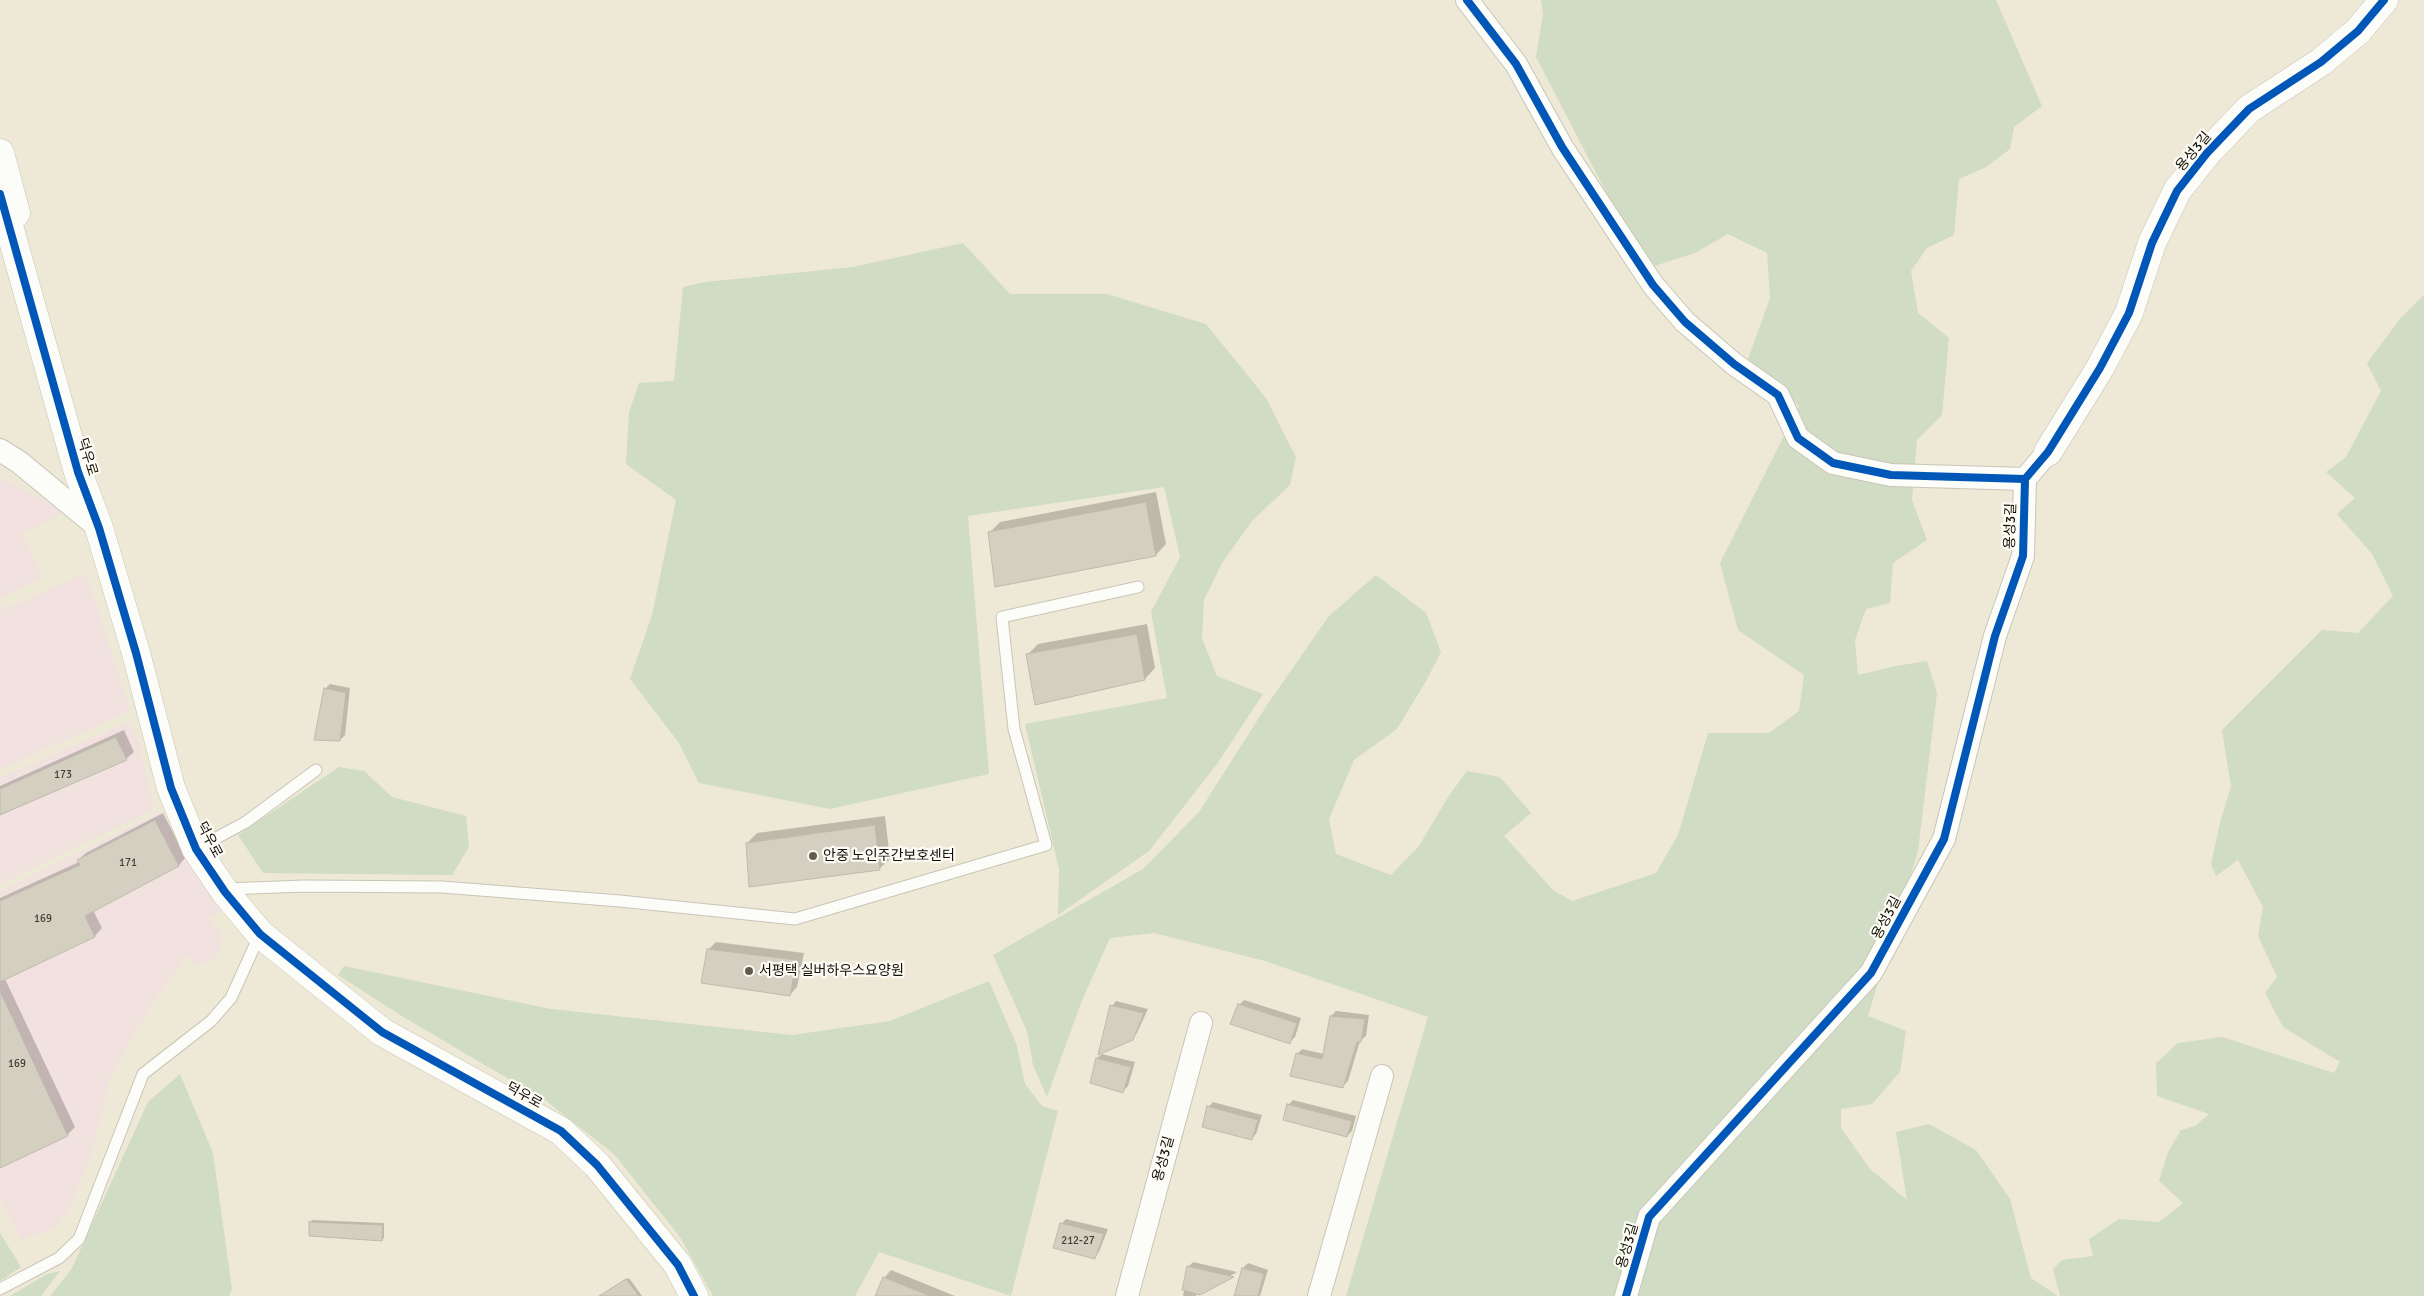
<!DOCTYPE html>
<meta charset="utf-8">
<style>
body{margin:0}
canvas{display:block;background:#eee8d6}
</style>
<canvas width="2424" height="1296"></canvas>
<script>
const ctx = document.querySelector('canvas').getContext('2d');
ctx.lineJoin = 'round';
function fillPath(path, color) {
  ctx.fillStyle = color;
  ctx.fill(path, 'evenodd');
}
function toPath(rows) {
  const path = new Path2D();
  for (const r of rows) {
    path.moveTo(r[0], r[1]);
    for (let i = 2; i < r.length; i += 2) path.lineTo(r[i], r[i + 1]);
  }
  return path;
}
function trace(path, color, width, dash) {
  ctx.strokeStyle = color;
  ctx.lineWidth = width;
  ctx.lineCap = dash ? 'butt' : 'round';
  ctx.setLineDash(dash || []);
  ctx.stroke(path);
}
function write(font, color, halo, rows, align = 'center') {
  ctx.font = font + ' Signika,"Noto Sans KR",sans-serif';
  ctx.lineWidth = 4.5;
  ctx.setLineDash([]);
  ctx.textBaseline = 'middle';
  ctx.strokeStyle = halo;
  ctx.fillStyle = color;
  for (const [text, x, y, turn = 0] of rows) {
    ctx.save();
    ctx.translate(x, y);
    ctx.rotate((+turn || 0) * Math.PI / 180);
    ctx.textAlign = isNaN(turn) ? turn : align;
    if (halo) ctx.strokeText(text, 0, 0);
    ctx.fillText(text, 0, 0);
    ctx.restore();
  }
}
fillPath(toPath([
 [0,477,64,512,23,533,41,577,0,598],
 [86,573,130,711,0,769,0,611],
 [125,723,137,733,154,809,0,884,0,778],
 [161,812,174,838,220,911,209,918,223,936,219,951,210,961,196,965,188,955,154,1000,111,1075,92,1152,69,1210,54,1228,21,1240,0,1200,0,891]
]), '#f2e2df');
fillPath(toPath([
 [1541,0,1996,0,2042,106,2014,127,2010,149,1986,167,1959,179,1954,235,1927,248,1911,271,1918,313,1949,338,1942,415,1917,440,1912,500,1927,540,1893,563,1890,603,1866,609,1855,640,1858,675,1896,666,1927,661,1937,693,1918,851,1868,1016,1906,1031,1900,1072,1872,1104,1841,1109,1841,1128,1870,1169,1907,1200,1896,1132,1929,1124,1976,1150,2010,1199,2031,1278,2058,1296,1346,1296,1428,1017,1265,961,1154,933,1110,938,1081,1003,1047,1097,1033,1065,1027,1031,993,955,1143,869,1199,812,1267,705,1329,616,1376,575,1426,613,1441,652,1426,681,1397,729,1354,760,1329,819,1336,854,1391,875,1419,846,1448,797,1467,771,1500,777,1531,813,1504,836,1553,890,1572,901,1656,873,1678,835,1708,733,1769,733,1799,711,1804,675,1738,630,1720,563,1799,406,1748,359,1770,298,1767,253,1728,234,1695,253,1651,267,1617,213,1536,57,1543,14],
 [963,243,1010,294,1107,294,1206,324,1266,398,1296,457,1290,485,1252,521,1222,563,1204,600,1202,638,1217,676,1263,694,1217,764,1149,851,1058,915,1059,869,1025,724,1167,698,1151,612,1180,557,1164,487,968,516,989,774,830,809,699,783,679,743,630,679,652,615,676,500,626,464,629,412,639,383,674,381,683,287,705,282,853,267],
 [2424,295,2424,1296,2060,1296,2053,1269,2062,1260,2093,1256,2089,1239,2119,1219,2159,1222,2183,1203,2159,1181,2168,1152,2181,1130,2195,1126,2209,1114,2157,1096,2156,1063,2178,1043,2222,1037,2334,1073,2340,1062,2283,1027,2265,993,2277,977,2258,936,2263,907,2238,860,2216,876,2211,864,2221,819,2231,787,2222,730,2322,630,2358,633,2393,596,2372,554,2337,514,2355,498,2326,472,2346,457,2381,391,2367,363,2400,319],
 [339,767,364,771,392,797,466,816,469,847,452,875,263,873,238,835],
 [344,966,551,1009,792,1035,890,1021,989,981,1017,1046,1025,1084,1042,1106,1058,1111,1011,1296,879,1252,855,1296,713,1296,680,1237,614,1154,546,1101,405,1018,338,975],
 [180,1074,213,1153,232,1289,229,1296,50,1296,71,1270,148,1102],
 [0,1233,21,1267,0,1281],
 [60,1271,41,1296,10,1296,47,1274]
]), '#d1dcc4');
fillPath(toPath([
 [1156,492,1166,544,1156,555,989,533,1000,522],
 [1147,624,1155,668,1145,679,1028,654,1038,644],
 [330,684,350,688,345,735,340,740,325,689],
 [124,730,134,752,126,759,0,814,0,786],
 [163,813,186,857,179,865,93,910,102,928,95,936,5,979,75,1127,67,1135,0,1167,0,898,79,862,78,860,86,853],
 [885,816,890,859,879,869,747,843,757,833],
 [716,942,804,953,797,987,790,995,708,950],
 [1244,1000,1301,1018,1295,1037,1290,1042,1239,1005],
 [1116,1001,1148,1009,1137,1033,1132,1039,1112,1006],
 [1336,1011,1369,1015,1366,1036,1360,1041,1348,1081,1343,1086,1297,1054,1302,1049,1324,1054,1331,1016],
 [1102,1054,1135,1062,1128,1086,1123,1091,1097,1058],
 [1293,1100,1356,1116,1352,1131,1347,1136,1288,1105],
 [1213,1102,1262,1115,1256,1134,1251,1139,1208,1107],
 [1066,1219,1108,1229,1099,1252,1094,1257,1061,1224],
 [312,1220,384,1223,384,1238,382,1240,310,1223],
 [1193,1262,1237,1272,1195,1296,1183,1296,1189,1266],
 [1248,1263,1268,1270,1260,1296,1237,1296,1243,1268],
 [891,1270,955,1296,876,1296,884,1278],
 [629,1278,642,1296,603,1296,604,1293]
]), '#0003');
const building = toPath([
 [1146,502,1156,556,995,587,988,532,1146,502],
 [1137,634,1145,680,1035,705,1026,654,1137,634],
 [324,688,346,693,340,741,314,740,324,688],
 [116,737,127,760,0,815,0,789,116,737],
 [155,820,179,866,85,916,95,937,0,982,0,901,80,865,77,860,155,820],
 [875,825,880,870,749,887,746,843,875,825],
 [707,949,797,960,790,996,701,983,707,949],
 [0,991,68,1136,0,1168,0,991],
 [1238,1004,1297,1023,1290,1044,1230,1024,1238,1004],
 [1110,1005,1144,1013,1133,1040,1098,1055,1110,1005],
 [1330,1016,1365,1019,1361,1042,1357,1042,1343,1088,1290,1076,1296,1053,1322,1059,1330,1016],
 [1096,1058,1131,1067,1123,1093,1090,1083,1096,1058],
 [1287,1104,1352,1121,1347,1137,1283,1120,1287,1104],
 [1207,1106,1258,1120,1252,1140,1202,1127,1207,1106],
 [309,1222,383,1225,382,1241,309,1236,309,1222],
 [1060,1223,1104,1234,1095,1259,1053,1248,1060,1223],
 [1187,1266,1234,1277,1200,1295,1182,1290,1187,1266],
 [1242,1268,1264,1274,1258,1296,1234,1296,1242,1268],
 [883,1277,928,1295,927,1296,875,1296,883,1277],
 [626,1279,639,1296,599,1296,626,1279]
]);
fillPath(building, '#d4cfc1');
trace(building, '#bebaac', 1);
const service = toPath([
 [196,849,246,822,316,770],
 [225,889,304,886,442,887,620,901,795,919,1046,845,1014,729,1002,617,1138,587],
 [0,1289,59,1258,79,1239,143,1074,211,1021,231,998,260,934]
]);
const minor = toPath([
 [1467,0,1516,64,1562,147,1653,285,1685,322,1734,364,1778,395,1798,438,1833,463,1891,475,2025,479,2048,452],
 [0,450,19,462,99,528],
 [1127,1296,1201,1023],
 [1319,1296,1382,1076],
 [1626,1296,1649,1217,1871,973,1944,839,1995,636,2023,556,2025,479]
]);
const tertiary = toPath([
 [0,153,16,213],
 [0,194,78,472,99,528,136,653,171,788,196,849,225,892,260,934,382,1032,561,1131,597,1165,678,1265,694,1296],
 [2048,452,2100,368,2129,313,2152,243,2177,191,2207,153,2249,109,2321,62,2358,31,2384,0]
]);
trace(service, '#c9c5b6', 13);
trace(minor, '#c9c5b6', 24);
trace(tertiary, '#c9c5b6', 29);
trace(service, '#fcfcf9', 11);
trace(minor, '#fcfcf9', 22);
trace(tertiary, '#fcfcf9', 28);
trace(toPath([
 [1467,0,1516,64,1562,147,1653,285,1685,322,1734,364,1778,395,1798,438,1833,463,1891,475,2025,479,2048,452,2100,368,2129,313,2152,243,2177,191,2207,153,2249,109,2321,62,2358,31,2384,0],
 [0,194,78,472,99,528,136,653,171,788,196,849,225,892,260,934,382,1032,561,1131,597,1165,678,1265,694,1296],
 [1626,1296,1649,1217,1871,973,1944,839,1995,636,2023,556,2025,479]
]), '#0057b8', 8);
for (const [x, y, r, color] of [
 [813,856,5,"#5f5b4e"],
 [749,971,5,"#5f5b4e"]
]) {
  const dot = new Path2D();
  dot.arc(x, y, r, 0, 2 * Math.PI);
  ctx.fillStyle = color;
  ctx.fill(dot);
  trace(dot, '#fdfbf5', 2);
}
write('11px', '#423f33', null, [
 ["173",63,775],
 ["171",128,863],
 ["169",43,919],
 ["169",17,1064],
 ["212-27",1078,1241]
]);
write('14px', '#120f04', '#fdfbf5', [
 ["용성3길",2194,152,-50],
 ["덕우로",87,457,73],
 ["용성3길",2011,526,-88],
 ["덕우로",209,840,62],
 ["용성3길",1887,918,-62],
 ["덕우로",524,1096,29],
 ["용성3길",1164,1159,-75],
 ["용성3길",1628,1246,-74]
]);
write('14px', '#120f04', '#fdfbf5', [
 ["안중 노인주간보호센터",823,856],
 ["서평택 실버하우스요양원",759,971]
], 'left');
</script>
